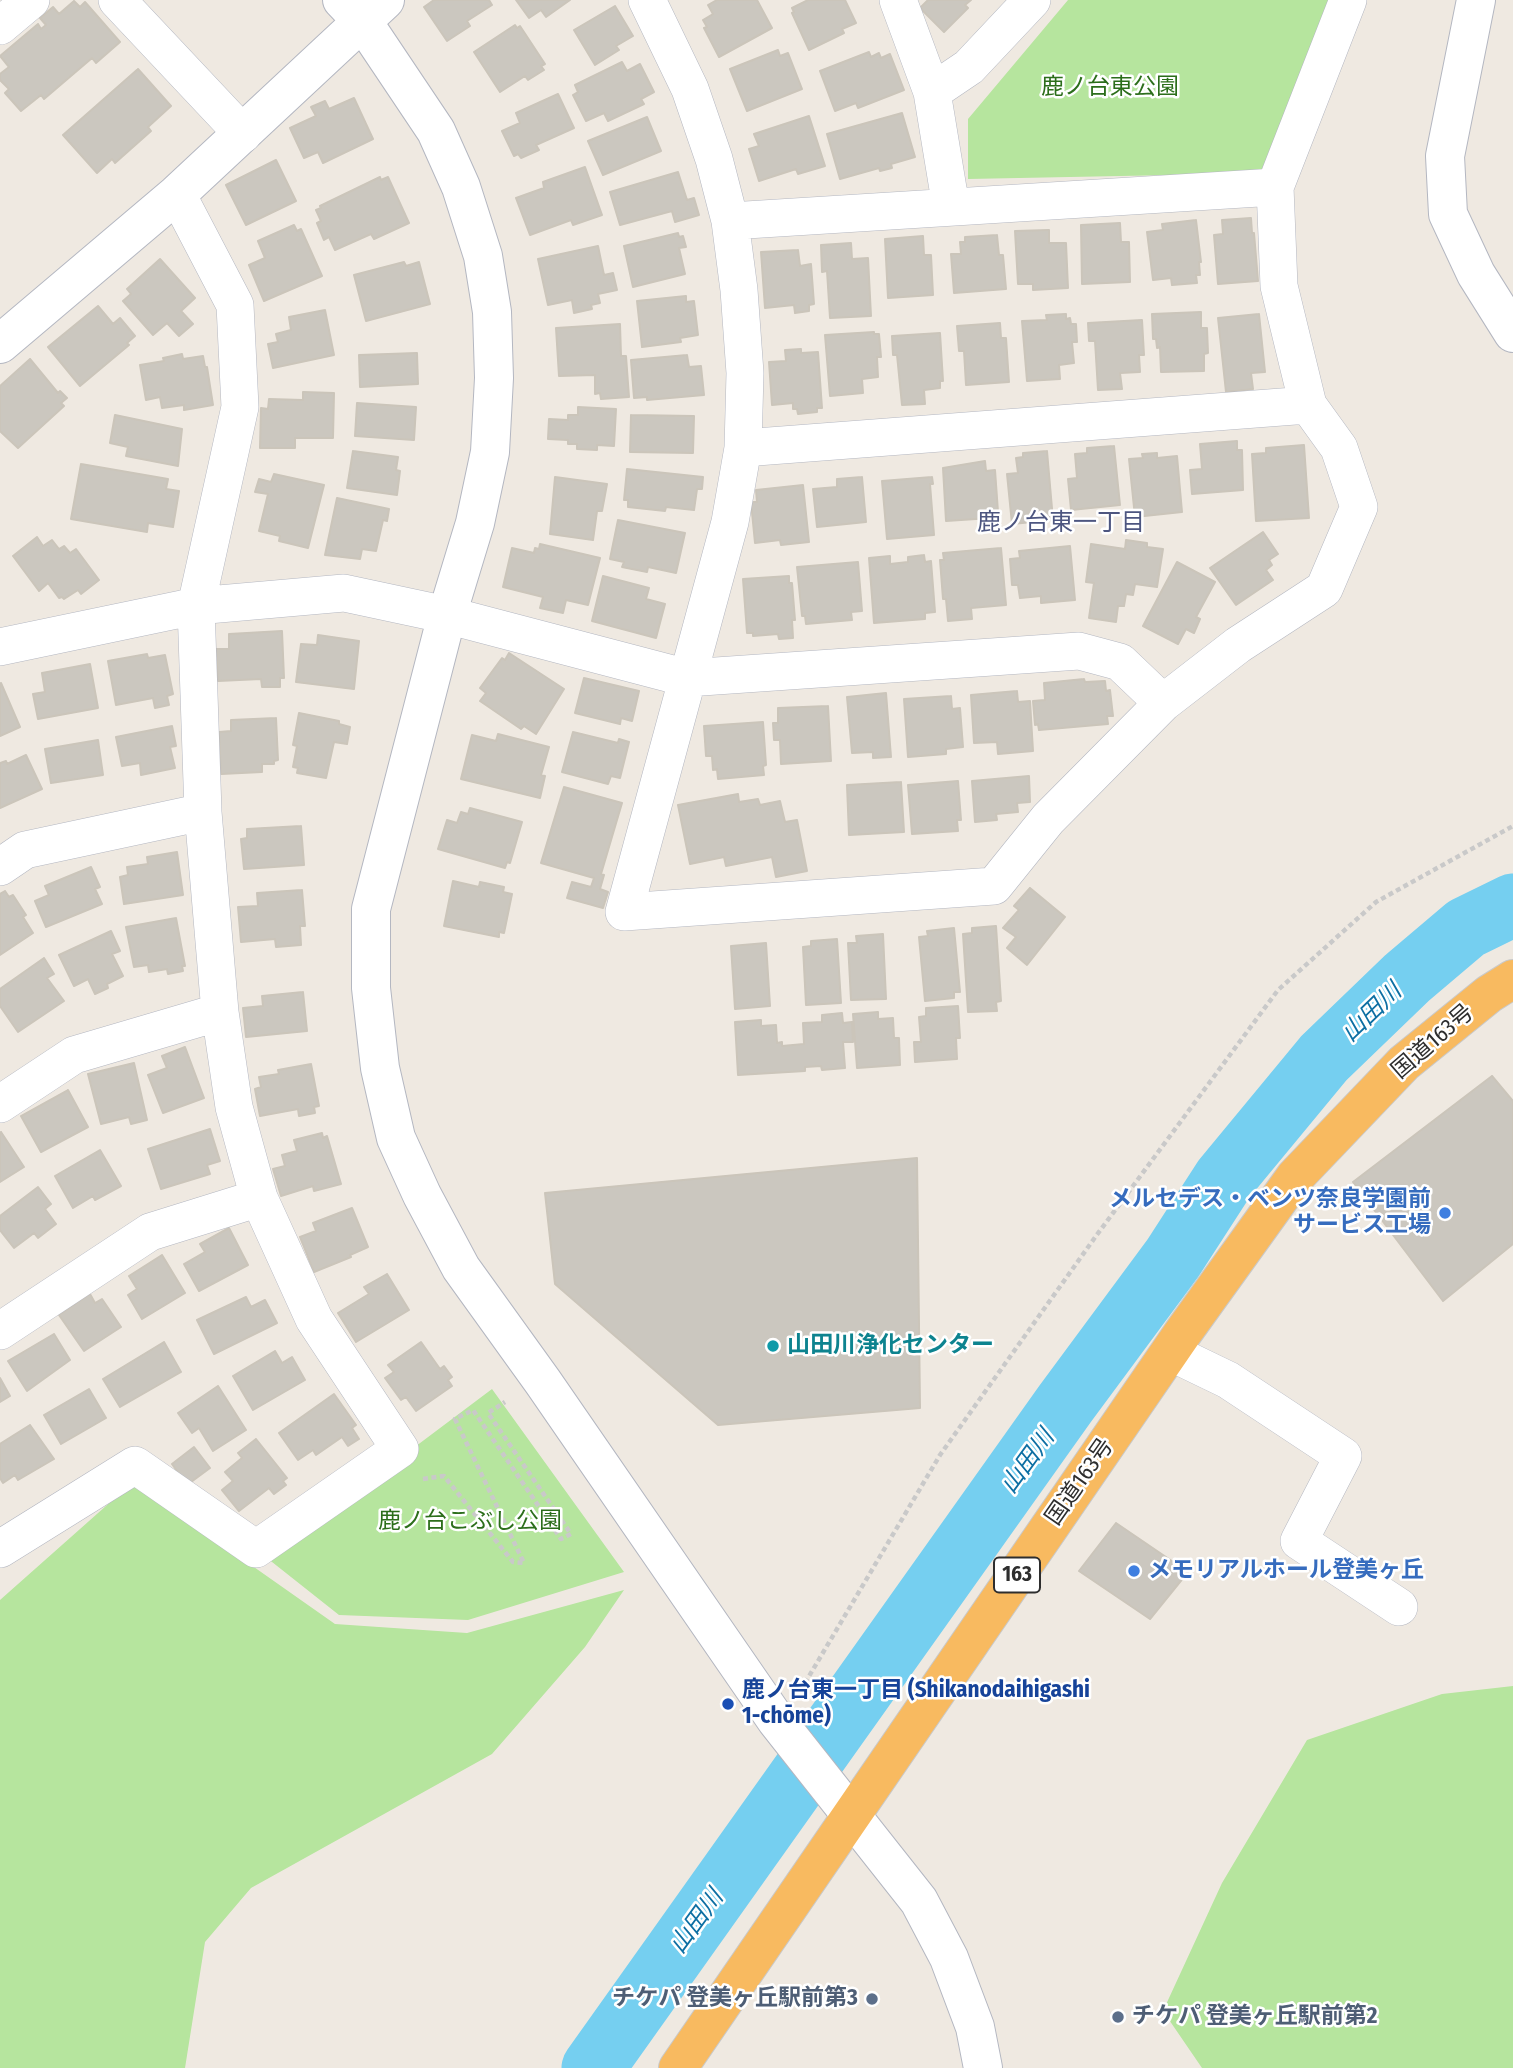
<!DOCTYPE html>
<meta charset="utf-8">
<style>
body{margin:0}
canvas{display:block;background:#efe9e1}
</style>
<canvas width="1513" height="2068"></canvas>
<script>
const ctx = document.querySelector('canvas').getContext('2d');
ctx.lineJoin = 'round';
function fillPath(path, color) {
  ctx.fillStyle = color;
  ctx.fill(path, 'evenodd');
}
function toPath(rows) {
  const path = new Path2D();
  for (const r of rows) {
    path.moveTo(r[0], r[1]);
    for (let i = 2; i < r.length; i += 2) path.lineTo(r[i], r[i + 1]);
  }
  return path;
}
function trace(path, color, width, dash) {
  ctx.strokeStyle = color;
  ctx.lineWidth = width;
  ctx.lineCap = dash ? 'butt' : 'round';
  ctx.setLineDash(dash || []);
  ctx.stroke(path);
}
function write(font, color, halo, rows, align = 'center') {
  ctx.font = font + ' "Fira Sans Condensed","Noto Sans JP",sans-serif';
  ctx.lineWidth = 5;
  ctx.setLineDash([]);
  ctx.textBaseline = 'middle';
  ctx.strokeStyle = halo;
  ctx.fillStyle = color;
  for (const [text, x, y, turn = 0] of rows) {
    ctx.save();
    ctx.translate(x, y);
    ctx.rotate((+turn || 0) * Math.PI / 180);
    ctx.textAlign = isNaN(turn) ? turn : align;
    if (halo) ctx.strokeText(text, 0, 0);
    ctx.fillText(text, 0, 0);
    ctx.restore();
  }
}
fillPath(toPath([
 [1068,0,1329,0,1273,173,968,179,968,119],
 [492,1389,624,1572,468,1620,339,1615,267,1558],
 [133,1482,335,1624,467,1633,624,1590,585,1647,492,1754,251,1888,205,1942,185,2068,0,2068,0,1600],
 [1513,1686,1513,2068,1202,2068,1163,2011,1222,1883,1307,1740,1442,1694]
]), '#b6e59e');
trace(toPath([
 [593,2068,1065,1404,1173,1258,1224,1179,1324,1058,1407,978,1466,928,1513,905]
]), '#75cff0', 63);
const building = toPath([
 [434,0,489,0,492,5,467,21,470,26,447,41,424,7,434,0],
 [516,0,570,0,546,17,541,10,529,18,516,0],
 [717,0,757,0,772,28,719,57,704,28,707,27,703,20,713,14,708,5,717,0],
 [808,0,845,0,856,23,842,29,844,33,809,50,792,13,794,12,792,8,808,0],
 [928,0,971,0,965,5,968,8,944,32,920,8,928,0],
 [74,1,80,7,85,2,120,42,96,63,92,58,44,99,41,95,21,111,5,93,9,89,0,80,0,74,9,67,0,56,38,24,41,29,46,25,40,18,53,7,59,14,74,1],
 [615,6,633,36,616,46,619,50,595,65,574,30,615,6],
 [515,25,517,28,520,26,545,64,541,66,544,70,528,80,525,76,500,92,474,52,515,25],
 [778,50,780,56,788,53,802,89,747,111,730,69,778,50],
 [869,52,871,57,879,53,881,58,890,54,904,90,858,108,856,103,835,111,820,71,869,52],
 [622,62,627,71,640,64,654,92,641,99,644,104,608,121,604,113,586,121,573,95,578,92,575,85,622,62],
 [138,69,171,106,148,127,151,131,115,163,112,159,97,173,63,135,138,69],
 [558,94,574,128,536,145,539,150,521,158,518,154,514,156,502,131,520,123,516,113,558,94],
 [354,98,373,139,323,163,318,152,304,158,290,128,316,116,311,107,325,101,329,109,354,98],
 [902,113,915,157,891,164,892,168,880,171,879,168,840,179,827,134,902,113],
 [809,116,825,166,798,174,796,169,759,181,749,149,759,146,754,134,809,116],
 [647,117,661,151,603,175,588,141,647,117],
 [276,160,296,201,246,225,226,185,276,160],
 [585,167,602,215,573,225,571,220,530,235,516,198,544,188,543,182,585,167],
 [678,172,687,200,694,198,699,215,675,222,672,211,620,225,610,192,678,172],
 [380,177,381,180,388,177,409,223,374,239,371,234,335,250,329,237,324,240,317,223,321,221,316,210,321,208,320,206,380,177],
 [1251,218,1252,233,1254,233,1258,281,1218,284,1214,235,1223,234,1222,220,1251,218],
 [1196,220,1201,262,1199,262,1200,275,1196,275,1197,283,1172,285,1171,278,1153,280,1147,232,1163,230,1162,224,1196,220],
 [1120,223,1121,242,1129,242,1130,282,1082,284,1081,225,1120,223],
 [294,225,297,231,301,229,322,276,264,301,249,265,265,258,258,241,294,225],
 [1049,230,1049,243,1066,243,1068,288,1033,290,1033,284,1018,284,1015,231,1049,230],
 [678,233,679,237,683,236,686,247,679,248,685,274,633,287,624,246,678,233],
 [997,235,999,255,1003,255,1006,289,954,293,951,254,961,254,960,242,965,242,965,237,997,235],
 [923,236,924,255,931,255,933,295,888,298,885,239,923,236],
 [851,243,852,259,868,258,871,316,830,318,827,271,822,272,821,245,851,243],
 [598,246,604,275,613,273,617,290,598,294,600,303,591,305,592,309,574,313,572,300,548,305,538,259,598,246],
 [798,250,800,266,811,264,814,304,809,305,809,311,795,313,794,305,765,308,761,252,798,250],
 [160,259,195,298,181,311,193,324,179,336,167,323,153,335,123,301,131,294,127,289,160,259],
 [404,262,406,266,419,262,430,304,366,321,354,275,404,262],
 [686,296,686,302,694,301,698,335,680,338,681,342,642,347,637,301,686,296],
 [98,306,113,324,120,318,135,336,127,343,129,345,80,386,48,347,98,306],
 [325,310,334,355,273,368,268,344,278,342,276,334,291,330,289,317,325,310],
 [1201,312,1201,328,1207,328,1208,353,1204,354,1204,371,1161,372,1160,347,1157,348,1156,339,1153,339,1152,314,1201,312],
 [1066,314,1066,319,1070,318,1071,324,1076,324,1077,342,1072,342,1074,363,1059,365,1060,379,1027,381,1022,321,1047,320,1046,315,1066,314],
 [1259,314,1265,372,1251,373,1253,389,1226,392,1218,318,1259,314],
 [1142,320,1144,355,1139,355,1140,372,1120,373,1122,389,1098,390,1095,341,1089,341,1088,323,1142,320],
 [1000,323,1001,338,1006,338,1009,382,966,385,964,351,959,351,957,326,1000,323],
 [620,324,621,356,626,356,629,397,601,399,600,393,595,394,595,375,559,376,556,328,620,324],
 [874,332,874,334,879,334,881,357,877,357,878,377,862,379,863,393,830,396,825,335,874,332],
 [940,333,943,381,940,381,940,388,924,390,925,404,902,405,897,355,893,355,892,336,940,333],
 [801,349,801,353,818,352,822,408,817,408,817,412,798,414,797,409,793,409,793,403,772,405,769,362,786,361,785,350,801,349],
 [417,353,418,384,360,387,359,355,417,353],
 [182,354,183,359,203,356,205,367,207,367,213,405,184,410,184,405,162,408,160,397,146,400,140,365,164,361,163,358,182,354],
 [687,355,689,367,701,366,704,395,647,400,647,397,634,398,631,360,687,355],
 [30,359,58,393,60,391,67,398,61,403,64,406,18,448,0,431,0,386,30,359],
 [303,392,334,393,333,438,295,438,295,448,260,448,261,408,268,409,269,399,303,400,303,392],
 [357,403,416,407,414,440,355,436,357,403],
 [578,407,616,409,614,446,597,445,597,450,577,449,577,444,568,444,568,440,548,439,549,419,568,420,568,415,578,415,578,407],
 [115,415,182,429,178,466,126,456,128,447,110,443,115,415],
 [631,415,694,416,693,453,630,452,631,415],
 [1237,441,1237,450,1242,450,1243,490,1192,494,1190,470,1202,469,1200,444,1237,441],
 [1304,445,1309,518,1256,521,1252,454,1266,453,1266,448,1304,445],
 [1114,446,1120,505,1071,510,1068,479,1077,478,1075,454,1087,453,1087,448,1114,446],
 [353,451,398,457,396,470,400,471,397,495,347,488,353,451],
 [1047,451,1053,520,1012,524,1007,474,1018,473,1016,458,1023,457,1023,453,1047,451],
 [1157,453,1157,458,1177,456,1182,512,1135,517,1129,459,1143,458,1142,454,1157,453],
 [985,461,986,471,995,470,998,512,990,512,991,518,946,521,943,468,985,461],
 [81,464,168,479,166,489,179,491,173,527,148,523,147,532,71,519,81,464],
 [627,469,703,477,702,489,697,489,694,510,666,507,665,511,628,507,628,500,624,500,627,469],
 [274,474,324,485,308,548,279,541,280,536,259,531,268,494,255,492,259,479,271,482,274,474],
 [555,477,607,484,602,511,597,511,593,540,550,534,555,477],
 [862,477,866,522,817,527,813,489,837,487,837,479,862,477],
 [932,477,933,484,930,484,934,535,887,539,882,481,932,477],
 [803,485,809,542,781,545,780,540,755,543,751,502,757,502,756,490,803,485],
 [337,498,389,509,387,521,383,520,376,551,362,549,360,559,325,555,337,498],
 [618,520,685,533,676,573,648,567,647,572,622,567,624,562,610,559,618,520],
 [1263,532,1278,554,1269,560,1272,565,1266,570,1273,580,1236,605,1210,568,1263,532],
 [37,537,43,546,52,540,59,549,64,546,70,553,76,549,99,580,81,594,78,590,64,599,62,597,59,598,48,583,39,591,13,556,37,537],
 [1126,540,1147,543,1147,547,1163,549,1157,587,1135,584,1133,595,1126,594,1124,606,1118,606,1116,622,1089,618,1094,583,1086,582,1091,544,1125,549,1126,540],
 [540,544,600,558,588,605,566,600,563,613,540,608,543,597,503,587,512,548,534,553,535,548,539,549,540,544],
 [1070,546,1075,600,1041,603,1041,596,1020,598,1018,585,1012,585,1010,559,1020,558,1019,551,1070,546],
 [1001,548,1006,605,971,608,972,619,948,621,946,599,943,599,940,560,944,560,943,553,1001,548],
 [924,555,925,562,931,561,935,612,925,613,925,619,874,623,869,558,890,556,890,564,908,562,908,557,924,555],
 [858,562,862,611,851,612,852,620,806,624,805,616,802,616,797,567,858,562],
 [1177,562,1215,582,1196,617,1200,619,1194,633,1186,629,1178,644,1143,626,1177,562],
 [603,576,649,588,646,599,665,604,656,638,592,621,603,576],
 [789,576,789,583,792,583,795,620,792,620,793,638,779,639,778,634,753,636,753,633,747,633,743,579,789,576],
 [282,631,284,678,280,678,280,687,262,687,261,679,218,681,216,649,229,649,229,634,282,631],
 [318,635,359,641,354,689,296,682,301,644,317,645,318,635],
 [509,653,564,689,536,734,524,726,521,729,480,701,486,693,480,688,502,658,505,660,509,653],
 [147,654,148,658,165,655,173,694,167,696,169,705,155,708,153,698,116,705,108,661,147,654],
 [90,664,98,708,38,719,33,694,45,692,42,673,90,664],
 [584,678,639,691,632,721,621,718,620,724,575,713,584,678],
 [1084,679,1085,682,1105,681,1106,691,1110,690,1113,716,1107,716,1108,724,1039,730,1038,724,1035,725,1033,701,1045,700,1044,683,1084,679],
 [1,683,20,727,0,736,0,684,1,683],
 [1017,691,1018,702,1030,701,1033,751,998,754,997,742,974,743,971,695,1017,691],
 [886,693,891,757,873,758,873,752,852,753,847,697,886,693],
 [951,696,952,709,960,708,963,747,946,749,946,754,908,757,904,699,951,696],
 [828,706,831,761,781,764,780,740,774,740,773,723,778,723,778,708,828,706],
 [299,713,339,721,339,724,350,727,347,744,334,742,326,778,297,773,298,768,293,767,297,746,293,745,299,713],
 [276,718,278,760,274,761,274,764,262,764,262,772,221,774,219,732,231,731,231,720,276,718],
 [763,722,766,765,763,766,764,775,718,779,717,769,713,770,712,756,706,756,704,726,763,722],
 [172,726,176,746,170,747,175,768,141,775,140,763,122,766,116,737,172,726],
 [573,732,618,743,619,739,629,742,620,778,611,776,608,784,562,772,573,732],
 [498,734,549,747,541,775,545,776,540,798,461,779,472,735,496,741,498,734],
 [98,740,103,775,51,783,45,749,98,740],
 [26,755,42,789,0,808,0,763,6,761,7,764,26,755],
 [1029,776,1030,802,1017,803,1018,812,996,814,997,820,975,822,972,781,1029,776],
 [958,781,961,820,957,820,958,831,912,834,908,785,958,781],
 [901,782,904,832,849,835,847,785,901,782],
 [564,787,622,803,601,874,604,875,600,889,608,892,603,908,567,898,572,882,591,887,594,878,541,863,564,787],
 [738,794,739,802,758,799,760,805,780,801,785,822,797,820,807,871,776,877,772,857,726,866,724,857,690,864,678,805,738,794],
 [470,808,522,822,510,863,507,862,505,868,438,849,447,820,457,823,461,812,468,814,470,808],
 [301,826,304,865,244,869,241,839,247,838,247,829,301,826],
 [177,852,183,895,124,904,120,877,128,875,127,867,148,864,147,857,177,852],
 [91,867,100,887,95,889,102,904,46,927,35,901,49,895,45,886,91,867],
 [453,881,479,887,480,882,504,887,503,892,512,894,504,933,499,932,499,937,444,926,453,881],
 [1030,888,1065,917,1027,965,1007,948,1016,937,1003,928,1019,910,1014,906,1030,888],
 [302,890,305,926,300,926,301,945,276,947,275,939,241,942,238,907,258,906,257,893,302,890],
 [5,891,9,897,13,895,26,915,23,917,33,933,0,955,0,894,5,891],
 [176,918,185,966,182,966,183,971,168,974,167,969,149,972,148,965,134,967,126,927,176,918],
 [996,926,1001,1001,996,1002,997,1011,968,1012,963,934,972,933,972,928,996,926],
 [954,928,960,992,954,992,954,998,925,1001,919,937,928,936,927,931,954,928],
 [111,931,120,951,112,954,123,976,107,984,108,988,95,994,88,979,74,986,59,955,111,931],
 [883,934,886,999,851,1000,848,943,857,943,856,936,883,934],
 [837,939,841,1003,806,1005,803,947,811,946,811,941,837,939],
 [766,943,770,1006,735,1009,731,946,766,943],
 [44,958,54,974,47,978,64,1001,18,1032,0,1006,0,989,44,958],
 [303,992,307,1031,246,1037,243,1008,263,1006,262,996,303,992],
 [958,1006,960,1038,956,1038,957,1059,915,1062,914,1042,921,1042,919,1017,926,1016,926,1008,958,1006],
 [878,1012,878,1019,893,1018,894,1038,899,1038,900,1065,857,1068,853,1014,878,1012],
 [842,1013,843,1023,852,1022,853,1042,843,1042,845,1068,822,1070,821,1066,805,1067,805,1071,738,1075,735,1022,761,1020,761,1026,776,1025,777,1043,782,1042,782,1046,804,1044,803,1023,822,1022,822,1015,842,1013],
 [185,1047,204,1098,163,1113,148,1075,167,1068,162,1056,185,1047],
 [134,1063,147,1120,131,1124,129,1117,101,1124,88,1074,134,1063],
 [311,1064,319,1106,314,1107,315,1113,299,1116,298,1109,260,1116,255,1089,261,1087,259,1077,279,1074,278,1070,311,1064],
 [1492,1076,1513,1101,1513,1244,1443,1301,1353,1182,1492,1076],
 [68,1090,88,1127,41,1152,21,1116,68,1090],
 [210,1129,220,1161,207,1165,210,1174,161,1189,148,1149,210,1129],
 [1,1132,24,1167,0,1182,0,1133,1,1132],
 [322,1133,323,1138,327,1136,341,1184,314,1191,313,1186,281,1196,273,1169,285,1166,282,1155,297,1151,294,1140,322,1133],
 [100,1150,121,1186,95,1200,93,1196,73,1208,55,1176,100,1150],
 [917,1158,920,1408,718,1425,555,1284,545,1193,917,1158],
 [38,1187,51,1204,45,1209,56,1224,38,1238,34,1233,14,1248,0,1230,0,1216,38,1187],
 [352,1208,368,1247,350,1255,351,1257,314,1272,300,1237,316,1231,313,1223,352,1208],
 [229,1228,248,1265,199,1291,184,1264,205,1252,200,1244,229,1228],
 [162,1255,185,1293,142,1319,128,1295,137,1289,129,1276,162,1255],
 [387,1274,409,1310,356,1342,338,1313,369,1294,364,1287,387,1274],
 [90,1294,95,1303,102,1299,121,1327,84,1351,59,1315,90,1294],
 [246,1297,251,1307,265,1300,277,1323,214,1354,197,1320,246,1297],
 [54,1334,70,1360,27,1391,8,1361,54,1334],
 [164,1342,181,1372,120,1407,103,1379,164,1342],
 [421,1342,440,1369,444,1366,452,1377,448,1380,452,1386,416,1411,406,1397,401,1400,385,1378,394,1372,388,1365,421,1342],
 [275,1351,282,1363,292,1357,305,1380,253,1410,233,1376,275,1351],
 [0,1378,10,1396,0,1402,0,1378],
 [218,1386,246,1430,213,1451,199,1428,192,1433,178,1413,218,1386],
 [89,1389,106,1418,61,1444,44,1415,89,1389],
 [334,1394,356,1425,352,1428,359,1439,348,1446,342,1437,316,1455,313,1450,298,1460,279,1433,334,1394],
 [30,1425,54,1459,18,1480,15,1475,3,1483,0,1478,0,1444,30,1425],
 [256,1439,287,1478,283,1481,286,1485,274,1494,269,1488,239,1511,222,1490,233,1481,225,1472,242,1458,238,1453,256,1439],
 [194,1447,210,1468,187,1485,172,1464,194,1447],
 [1116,1523,1188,1572,1150,1619,1079,1571,1116,1523]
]);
fillPath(building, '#cbc7bf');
trace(building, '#cbc5ba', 2);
const minor = toPath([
 [117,0,243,134],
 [647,0,690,89,714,159,730,221,739,290,745,373,743,448,730,522,624,912,994,886,1048,819,1163,703],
 [898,0,932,92,951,207],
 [0,26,31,0],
 [932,92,969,67,1032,0],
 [730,221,1275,187],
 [743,448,1308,405],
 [0,647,196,606,344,593,447,615,687,678,1079,651,1120,662,1163,703,1238,645,1324,589,1359,507,1339,448,1308,405,1279,286,1275,187,1348,0],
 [0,867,25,850,203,812],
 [0,1104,74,1055,220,1012],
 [0,1331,150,1232,259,1198],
 [1170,1352,1228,1380,1343,1456,1299,1541,1399,1607],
 [0,1549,135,1465,256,1549,400,1449,314,1319,259,1198,234,1107,220,1012,203,812,196,606,240,407,235,305,177,194]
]);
const tertiary = toPath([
 [342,0,363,22,436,131,461,187,483,256,492,312,494,378,490,452,475,523,447,615,371,909,371,988,380,1068,396,1138,422,1195,461,1268,543,1382,776,1720,919,1901,949,1958,975,2027,983,2068],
 [1476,0,1445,156,1448,214,1476,274,1513,333],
 [0,344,177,194,385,0]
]);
const trunk = toPath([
 [678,2068,1182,1334,1295,1177,1404,1063,1489,994,1513,979]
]);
trace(minor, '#b4b7c1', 38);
trace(tertiary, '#b4b7c1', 40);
trace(trunk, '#c9c9c9', 40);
trace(toPath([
 [423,1479,444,1476,513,1562,524,1563,455,1419,473,1410,561,1539,571,1534,488,1413,505,1402],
 [805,1683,940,1455,1096,1236,1278,990,1376,902,1513,826]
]), '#c9c9c9', 4.5, [5, 3.5]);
trace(minor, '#fff', 37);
trace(tertiary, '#fff', 38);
trace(trunk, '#f8ba60', 38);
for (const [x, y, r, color] of [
 [1445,1213,7,"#3f7fe0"],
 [773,1346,7,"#0f9aa8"],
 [1134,1571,7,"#3f7fe0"],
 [728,1704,7,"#1a4fb4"],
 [872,1999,7,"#5c6f8a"],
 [1118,2017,7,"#5c6f8a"]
]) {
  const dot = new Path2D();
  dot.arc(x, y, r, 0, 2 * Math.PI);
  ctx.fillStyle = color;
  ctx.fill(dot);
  trace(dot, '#fff', 2.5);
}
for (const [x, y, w] of [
 [1017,1575,46]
]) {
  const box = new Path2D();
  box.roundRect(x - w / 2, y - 17.5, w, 35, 5);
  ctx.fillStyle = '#fff';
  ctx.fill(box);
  trace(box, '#2e2e2e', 2);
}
write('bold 21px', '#2e2e2e', null, [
 ["163",1017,1575]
]);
write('23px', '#2c6e1b', '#fff', [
 ["鹿ノ台東公園",1110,88],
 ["鹿ノ台こぶし公園",470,1522]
]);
write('23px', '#2e2e2e', '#fff', [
 ["国道163号",1433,1042,-41],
 ["国道163号",1080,1482,-55]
]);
write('bold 23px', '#366cbe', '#fff', [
 ["メルセデス・ベンツ奈良学園前",1431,1200],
 ["サービス工場",1431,1226],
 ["メモリアルホール登美ヶ丘",1148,1571,"left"]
], 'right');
write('bold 23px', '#0d838f', '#fff', [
 ["山田川浄化センター",787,1346]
], 'left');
write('bold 23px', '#164399', '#fff', [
 ["鹿ノ台東一丁目 (Shikanodaihigashi",742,1691],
 ["1-chōme)",742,1717]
], 'left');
write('bold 23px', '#4e5e75', '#fff', [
 ["チケパ 登美ヶ丘駅前第3",858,1999],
 ["チケパ 登美ヶ丘駅前第2",1132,2017,"left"]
], 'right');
write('24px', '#4d5680', '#fff', [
 ["鹿ノ台東一丁目",1061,523]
]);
write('italic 24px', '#0d6fa3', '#fff', [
 ["山田川",1372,1013,-44],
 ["山田川",1028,1462,-54],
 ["山田川",697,1922,-54]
]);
</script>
